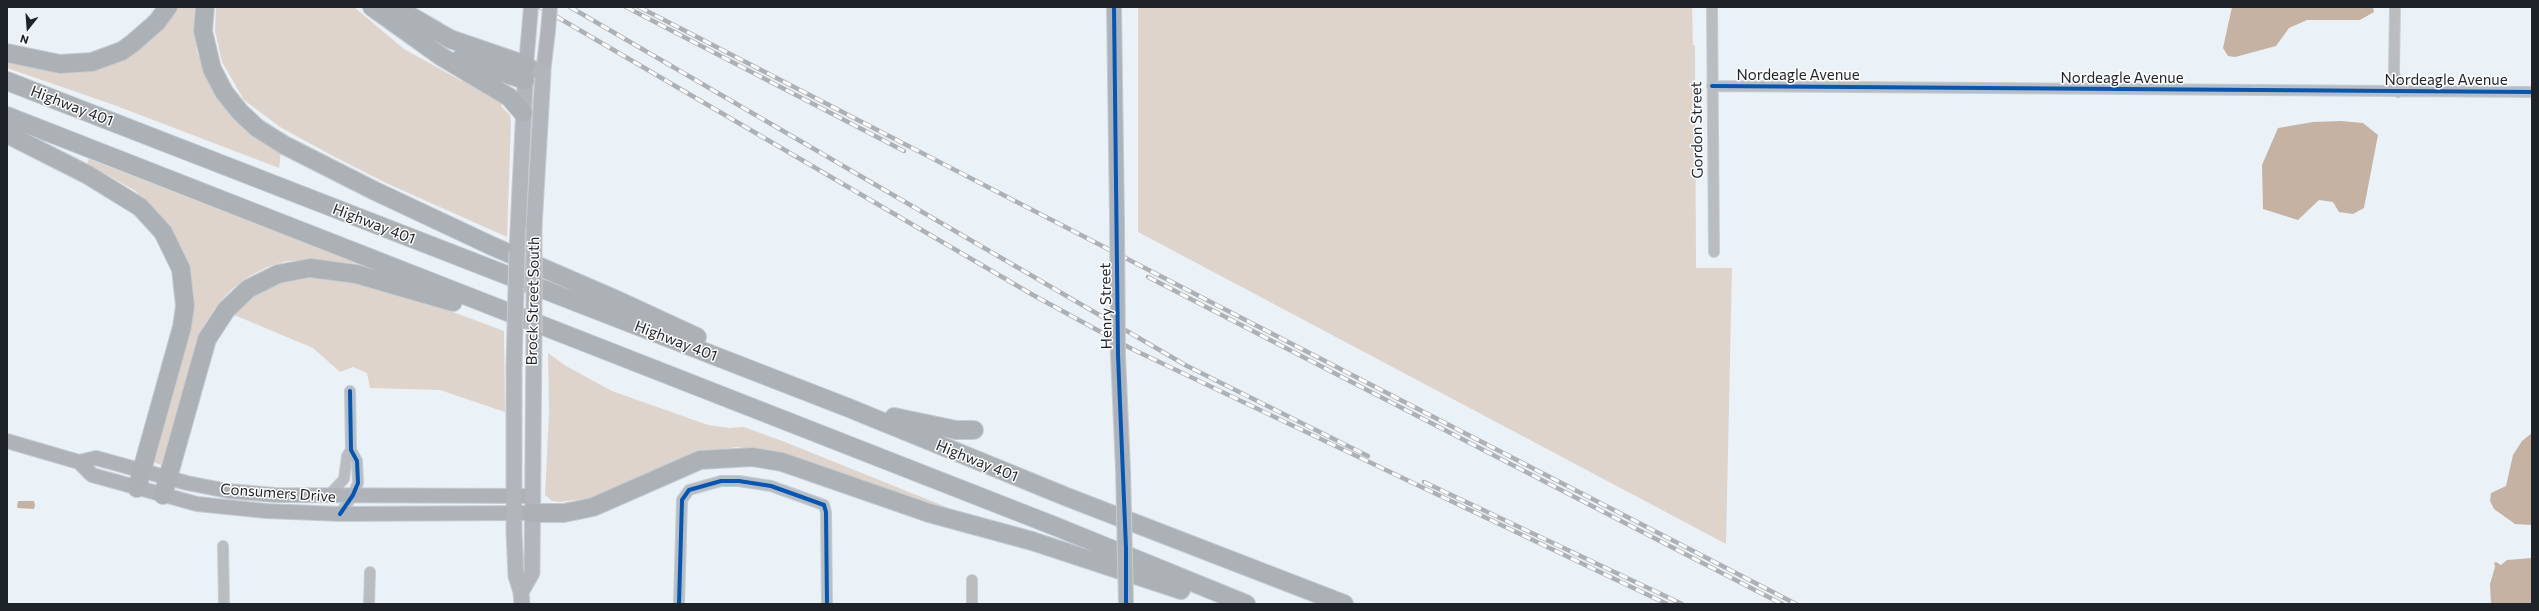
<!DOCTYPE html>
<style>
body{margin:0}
#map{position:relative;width:2539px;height:611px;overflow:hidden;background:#eaf2f8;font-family:Commissioner,sans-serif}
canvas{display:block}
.frame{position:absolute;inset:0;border:8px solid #1d2328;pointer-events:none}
.north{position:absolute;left:8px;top:8px;width:40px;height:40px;-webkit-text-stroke:3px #fefefe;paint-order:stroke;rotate:197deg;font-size:11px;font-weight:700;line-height:16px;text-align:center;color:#1d2328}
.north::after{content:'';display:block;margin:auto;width:14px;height:18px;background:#1d2328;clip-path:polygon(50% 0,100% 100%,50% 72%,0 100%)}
</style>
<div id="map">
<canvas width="2539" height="611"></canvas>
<div class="frame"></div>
<div class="north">N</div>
</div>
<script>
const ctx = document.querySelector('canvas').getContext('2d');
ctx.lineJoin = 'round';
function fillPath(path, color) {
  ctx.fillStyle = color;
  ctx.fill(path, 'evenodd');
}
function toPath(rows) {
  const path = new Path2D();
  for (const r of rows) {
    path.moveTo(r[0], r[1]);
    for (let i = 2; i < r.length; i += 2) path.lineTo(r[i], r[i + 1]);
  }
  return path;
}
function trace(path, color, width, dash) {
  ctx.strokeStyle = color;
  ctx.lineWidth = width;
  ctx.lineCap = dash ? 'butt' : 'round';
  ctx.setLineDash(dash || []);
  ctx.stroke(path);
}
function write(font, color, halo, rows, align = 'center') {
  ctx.font = font + ' Commissioner,sans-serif';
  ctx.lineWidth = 3;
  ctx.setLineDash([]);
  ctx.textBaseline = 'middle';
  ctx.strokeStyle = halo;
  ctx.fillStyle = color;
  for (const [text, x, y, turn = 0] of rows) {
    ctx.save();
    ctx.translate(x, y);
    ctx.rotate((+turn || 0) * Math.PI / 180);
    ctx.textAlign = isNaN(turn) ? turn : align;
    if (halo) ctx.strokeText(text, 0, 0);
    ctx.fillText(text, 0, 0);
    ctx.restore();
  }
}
fillPath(toPath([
 [174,7,195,7,194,30,197,52,212,90,236,121,255,138,281,152,279,168,114,105,7,68,7,60,77,72],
 [216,7,354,7,404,49,462,81,465,77,504,102,501,106,510,115,511,121,507,237,386,183,331,155,280,127,244,100,222,62,215,31],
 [1138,7,1692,7,1693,45,1695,45,1696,268,1732,268,1726,544,1138,232],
 [89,159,359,264,321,260,287,261,267,267,248,277,231,290,215,308,204,325,161,465,153,462,187,334,173,232,155,209,134,190,87,164],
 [312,273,386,287,504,331,505,412,440,390,370,388,367,373,353,367,340,372,313,348,227,312,280,277],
 [548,353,566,366,612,391,708,425,729,428,744,427,785,442,971,517,936,508,774,451,737,447,692,454,591,498,560,502,552,501,545,495,549,414]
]), '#dfd4cb');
fillPath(toPath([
 [2232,7,2373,7,2374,12,2360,20,2307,20,2289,28,2276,46,2235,57,2228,56,2223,48],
 [2341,121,2363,123,2378,135,2364,208,2353,214,2339,212,2333,202,2319,200,2298,220,2263,209,2262,165,2278,128,2313,122],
 [2532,433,2532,525,2515,524,2494,509,2490,501,2491,493,2506,486,2513,455,2522,441],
 [18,501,34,501,35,505,34,509,17,508],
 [2532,558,2532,604,2491,604,2490,584,2495,567,2494,563,2496,562,2501,565,2507,560]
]), '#c6b2a2');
const minor = toPath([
 [1712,7,1714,252],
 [2395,7,2394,72,2398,92],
 [1712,86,2532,92],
 [329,495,344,479,347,456,351,450],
 [340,514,353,495,358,483,357,461,351,450,350,391],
 [223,546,224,604],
 [972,580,972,604],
 [369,604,370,572],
 [679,604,682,500,689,490,721,481,739,481,771,486,824,505,826,512,827,604]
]);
const secondary = toPath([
 [1114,7,1117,220],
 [526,65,531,7],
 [543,73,548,31],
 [1118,355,1123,469],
 [7,441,79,462,92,475,197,504,266,511,340,514,526,513],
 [79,462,96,458,187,483,228,491,275,495,531,496]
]);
const primary = toPath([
 [517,251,526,65,543,73,534,227],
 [514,366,514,532,516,576,521,592,522,604],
 [521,592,532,573,534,333]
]);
const motorway = toPath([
 [205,7,203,31,212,69,224,92,240,112,257,128,284,145,375,191,492,246,619,301,697,337],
 [372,7,442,57,509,97,523,113],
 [395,7,450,39,526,65],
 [7,53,60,64,92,62,122,51,133,43,157,22,168,7],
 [460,59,525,80],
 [7,81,849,408,1067,497,1344,604],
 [7,116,1057,527,1246,604],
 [7,134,88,175,140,207,163,232,181,269,185,306,182,327,137,488],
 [894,417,956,430,974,430],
 [163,495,207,339,226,310,248,289,278,274,310,268,356,274,453,302],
 [531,513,564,513,593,507,700,460,752,457,782,462,929,513,1032,541,1181,590]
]);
trace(minor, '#c6cdd2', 12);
trace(secondary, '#c6cdd2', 16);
trace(primary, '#c6cdd2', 17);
trace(motorway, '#c6cdd2', 20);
trace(minor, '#babdc0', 10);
trace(secondary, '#afb3b7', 14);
trace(primary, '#b2b6ba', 15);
trace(motorway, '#acb1b5', 18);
const rail = toPath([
 [540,7,1033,295,1132,349,1667,604],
 [570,7,1187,366,1368,456],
 [626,7,904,151],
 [639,7,1796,604],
 [1148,277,1782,604],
 [1424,482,1682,604]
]);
trace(rail, '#adb1b5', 4.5);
trace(rail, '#fefefe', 3, [9]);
const secondaryBridge = toPath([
 [548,31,550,7],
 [1117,220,1118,355],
 [1123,469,1126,604]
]);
const primaryBridge = toPath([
 [534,333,534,227],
 [514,366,517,251]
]);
trace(secondaryBridge, '#c6cdd2', 16, []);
trace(primaryBridge, '#c6cdd2', 17, []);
trace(secondaryBridge, '#afb3b7', 14);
trace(primaryBridge, '#b2b6ba', 15);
trace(toPath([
 [1114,7,1118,355,1126,548,1126,604],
 [1712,86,2532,92],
 [340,514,353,495,358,483,357,461,351,450,350,391],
 [679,604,682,500,689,490,721,481,739,481,771,486,824,505,826,512,827,604]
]), '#0057b8', 4);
write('15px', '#1d2328', '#fefefe', [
 ["Nordeagle Avenue",1798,75],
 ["Nordeagle Avenue",2122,78],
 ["Nordeagle Avenue",2446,80],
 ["Highway 401",72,106,21],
 ["Gordon Street",1697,130,-91],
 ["Highway 401",374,224,21],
 ["Brock Street South",533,301,-89],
 ["Henry Street",1106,306,-91],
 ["Highway 401",676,341,21],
 ["Highway 401",977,461,22],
 ["Consumers Drive",278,493,4]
]);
</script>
